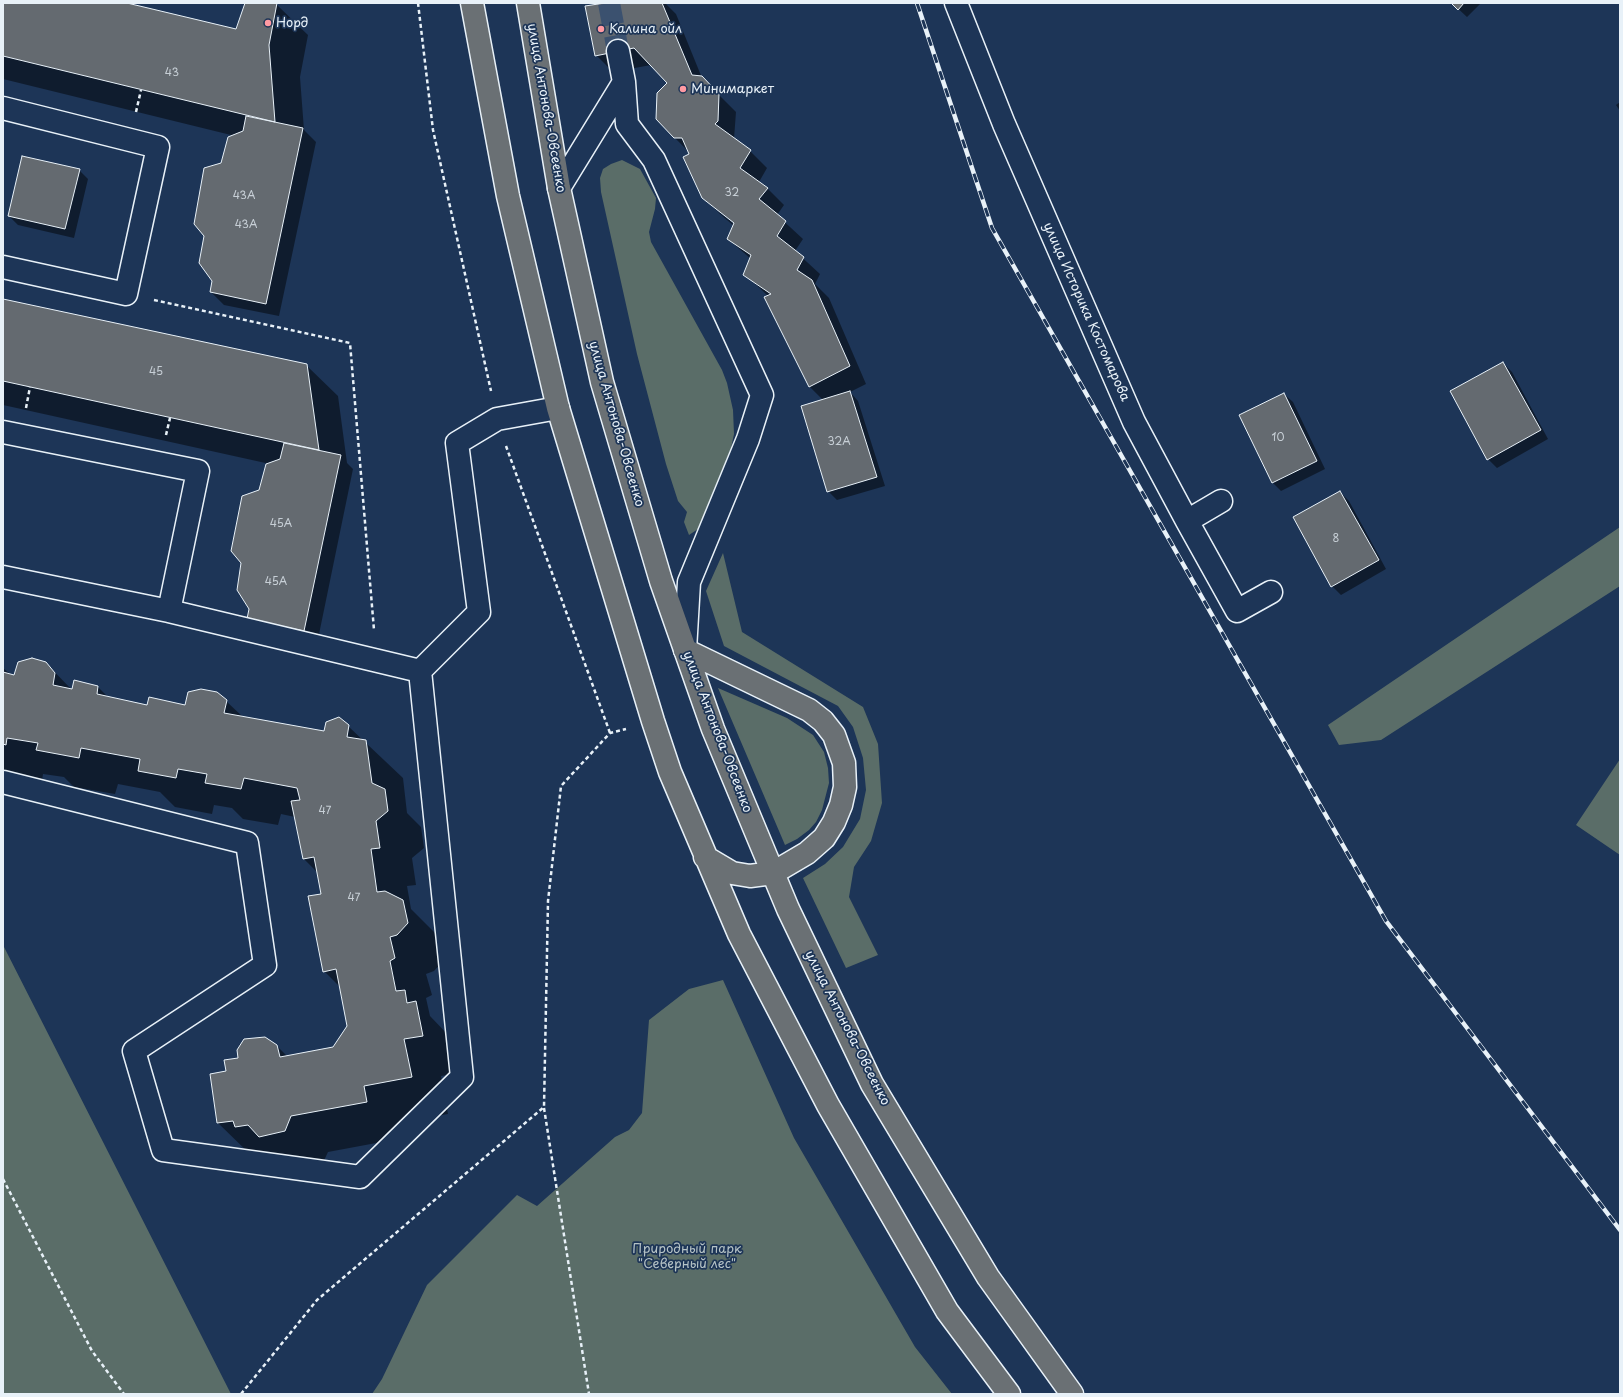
<!DOCTYPE html>
<meta charset="utf-8">
<style>
body{margin:0}
#map{position:relative;width:1623px;height:1397px;overflow:hidden;background:#1d3557;font-family:"Playpen Sans",sans-serif}
canvas{display:block}
.frame{position:absolute;inset:0;border:4px solid #e8f1f8;pointer-events:none}
</style>
<div id="map">
<canvas width="1623" height="1397"></canvas>
<div class="frame"></div>
</div>
<script>
const ctx = document.querySelector('canvas').getContext('2d');
ctx.lineJoin = 'round';
function fillPath(path, color) {
  ctx.fillStyle = color;
  ctx.fill(path, 'evenodd');
}
function toPath(rows) {
  const path = new Path2D();
  for (const r of rows) {
    path.moveTo(r[0], r[1]);
    for (let i = 2; i < r.length; i += 2) path.lineTo(r[i], r[i + 1]);
  }
  return path;
}
function trace(path, color, width, dash) {
  ctx.strokeStyle = color;
  ctx.lineWidth = width;
  ctx.lineCap = dash ? 'butt' : 'round';
  ctx.setLineDash(dash || []);
  ctx.stroke(path);
}
function write(font, color, halo, rows, align = 'center') {
  ctx.font = font + ' "Playpen Sans",sans-serif';
  ctx.lineWidth = 3.5;
  ctx.setLineDash([]);
  ctx.textBaseline = 'middle';
  ctx.strokeStyle = halo;
  ctx.fillStyle = color;
  for (const [text, x, y, turn = 0] of rows) {
    ctx.save();
    ctx.translate(x, y);
    ctx.rotate((+turn || 0) * Math.PI / 180);
    ctx.textAlign = isNaN(turn) ? turn : align;
    if (halo) ctx.strokeText(text, 0, 0);
    ctx.fillText(text, 0, 0);
    ctx.restore();
  }
}
fillPath(toPath([
 [622,160,640,169,656,198,655,209,649,232,651,242,722,370,727,383,733,410,734,434,731,448,698,529,689,535,684,522,687,512,678,501,666,464,637,354,601,192,600,178,603,169,611,164],
 [1620,527,1620,586,1381,740,1339,745,1328,725],
 [723,553,742,632,863,707,878,744,882,803,871,841,854,867,849,897,878,955,846,968,803,878,825,864,843,847,860,819,866,790,863,758,853,727,838,706,724,646,706,591],
 [718,688,787,718,813,735,824,752,828,768,829,783,822,810,816,822,809,830,797,839,785,845],
 [1620,759,1620,855,1576,825],
 [3,945,231,1394,3,1394],
 [723,980,794,1138,915,1347,952,1394,372,1394,382,1379,427,1285,517,1195,537,1206,615,1137,629,1130,642,1113,649,1020,689,989]
]), '#5a6d68');
fillPath(toPath([
 [3,3,123,3,236,30,246,3,273,3,276,4,308,35,300,77,304,130,316,142,279,316,224,305,211,292,213,281,205,235,222,164,235,136,3,79],
 [612,3,665,3,676,14,702,78,736,112,734,139,750,151,767,168,759,182,767,188,784,205,777,215,803,239,795,251,820,274,815,284,829,298,866,384,850,392,858,401,885,486,837,500,828,491,823,400,810,387,765,298,768,296,745,274,751,259,728,239,734,226,720,214,703,197,689,152,674,137,668,83,651,65,613,72,596,55],
 [716,207,739,225,738,227,716,210],
 [1452,3,1481,3,1467,17],
 [1620,102,1620,111,1616,105],
 [79,170,88,179,74,238,18,225,9,216],
 [3,300,306,365,338,396,347,463,353,469,317,644,261,632,250,608,260,491,270,464,3,405],
 [1503,363,1512,372,1548,439,1497,468,1488,459],
 [1284,394,1293,402,1325,469,1281,491,1273,483],
 [1340,492,1349,501,1386,569,1341,595,1332,586],
 [46,663,72,690,98,687,108,697,148,706,186,706,226,701,243,717,325,733,348,726,403,778,407,813,421,827,424,848,412,858,416,885,407,886,411,909,440,938,444,960,434,971,426,974,432,995,426,998,430,1016,452,1039,459,1073,441,1076,448,1114,400,1122,403,1138,328,1152,321,1167,255,1159,218,1123,227,1072,239,1059,276,1045,288,1057,334,1048,348,1026,340,987,324,971,323,895,318,873,304,859,295,817,281,814,278,825,243,819,232,808,214,805,212,814,175,807,160,792,118,784,115,794,74,787,64,777,43,774,42,781,3,773,3,668,11,675,15,677]
]), '#0007');
const building = toPath([
 [3,3,127,3,236,29,245,3,277,3,269,45,275,122,3,56,3,3],
 [605,3,662,3,692,75,702,76,719,94,718,121,715,124,751,150,740,168,768,188,759,199,786,221,777,236,804,257,797,270,812,280,850,366,809,387,764,297,771,294,743,275,751,255,727,239,734,223,702,198,683,157,689,154,682,138,674,138,656,119,657,93,667,83,634,48,595,56,585,6,605,3],
 [1451,3,1464,3,1458,10,1451,3],
 [246,116,303,128,266,304,210,292,212,281,199,263,204,236,194,224,204,168,221,163,228,137,243,131,246,116],
 [22,156,80,169,65,229,8,216,22,156],
 [3,299,307,364,319,450,3,381,3,299],
 [1503,362,1541,430,1487,460,1450,391,1503,362],
 [850,391,877,477,827,492,801,406,850,391],
 [1284,393,1317,461,1272,483,1239,415,1284,393],
 [284,443,341,455,304,631,247,619,249,609,237,590,241,563,231,551,242,496,259,490,266,464,280,459,284,443],
 [1340,491,1379,560,1331,587,1293,517,1340,491],
 [32,658,46,662,55,673,53,685,72,689,74,680,98,686,97,694,147,705,149,697,185,705,188,692,201,689,217,692,227,700,224,713,324,731,326,722,339,717,349,725,347,737,366,740,372,783,385,789,388,811,376,821,380,848,371,849,377,892,385,891,403,900,408,923,397,935,390,937,395,958,390,961,396,991,405,990,407,1003,416,1001,423,1036,404,1039,412,1077,364,1086,367,1102,291,1116,285,1131,259,1137,248,1125,235,1127,233,1121,217,1123,210,1074,226,1071,224,1060,238,1058,237,1050,244,1039,265,1037,277,1045,280,1057,333,1047,347,1026,336,969,323,972,308,896,321,894,314,857,303,859,291,801,300,800,297,788,244,778,241,789,205,783,207,774,178,769,176,778,138,771,140,759,81,748,79,758,36,750,38,743,7,738,6,745,3,744,3,672,14,675,18,662,32,658]
]);
fillPath(building, '#646a70');
trace(building, '#e8f1f8', 1);
trace(toPath([
 [609,3,618,51]
]), '#3b516f', 22, [22, 11]);
const minor = toPath([
 [956,3,1004,124,1134,422,1187,521,1237,611,1271,592],
 [618,51,624,82,627,124,654,160,762,395,748,439,689,582,685,650],
 [3,108,158,147,126,294,3,267],
 [559,188,624,82],
 [3,432,198,471,169,611],
 [1187,521,1221,501],
 [3,577,169,611,420,671],
 [3,782,247,843,265,965,134,1051,163,1150,360,1177,462,1077,420,671,479,612,457,443,497,419,558,408]
]);
const highway = toPath([
 [472,3,508,196,558,408,653,721,670,772,739,934,828,1105,947,1311,1009,1394],
 [528,3,559,188,602,382,661,581,713,729,788,909,872,1084,988,1277,1072,1394],
 [685,650,809,710,823,721,834,735,844,763,845,787,841,805,834,822,824,838,807,853,773,873,750,876,732,873,705,857]
]);
trace(minor, '#e8f1f8', 25);
trace(highway, '#e8f1f8', 25);
trace(toPath([
 [418,3,433,130,491,391],
 [136,112,141,90],
 [154,300,350,343,374,630],
 [26,408,30,387],
 [166,435,170,418],
 [506,446,610,733],
 [544,1108,589,1394],
 [3,1179,92,1351,124,1394],
 [241,1394,317,1300,544,1107,548,901,561,786,610,733,626,729]
]), '#e8f1f8', 2.5, [4, 3]);
trace(minor, '#1d3557', 22);
trace(highway, '#6a7074', 22);
const rail = toPath([
 [917,3,992,228,1386,921,1620,1230]
]);
trace(rail, '#e8f1f8', 4.5);
trace(rail, '#1d3557', 3, [9]);
for (const [x, y, r, color] of [
 [268,23,4,"#ff9aa2"],
 [601,29,4,"#ff9aa2"],
 [683,89,4,"#ff9aa2"]
]) {
  const dot = new Path2D();
  dot.arc(x, y, r, 0, 2 * Math.PI);
  ctx.fillStyle = color;
  ctx.fill(dot);
  trace(dot, '#1d3557', 1.5);
}
write('11px', '#c7cfd6', null, [
 ["43",172,73],
 ["32",732,193],
 ["43А",244,196],
 ["43А",246,225],
 ["45",156,372],
 ["10",1278,438],
 ["32А",839,442],
 ["45А",281,524],
 ["8",1336,539],
 ["45А",276,582],
 ["47",325,811],
 ["47",354,898]
]);
write('13px', '#e8f1f8', '#1d3557', [
 ["Норд",276,23],
 ["Калина ойл",609,29],
 ["Минимаркет",691,89]
], 'left');
write('13px', '#e8f1f8', '#1d3557', [
 ["улица Антонова-Овсеенко",546,108,80],
 ["улица Историка Костомарова",1086,312,66],
 ["улица Антонова-Овсеенко",616,424,74],
 ["улица Антонова-Овсеенко",717,732,69],
 ["улица Антонова-Овсеенко",847,1028,63]
]);
write('13px', '#b6c3c6', '#1d3557', [
 ["Природный парк",687,1249],
 ["\"Северный лес\"",687,1264]
]);
</script>
